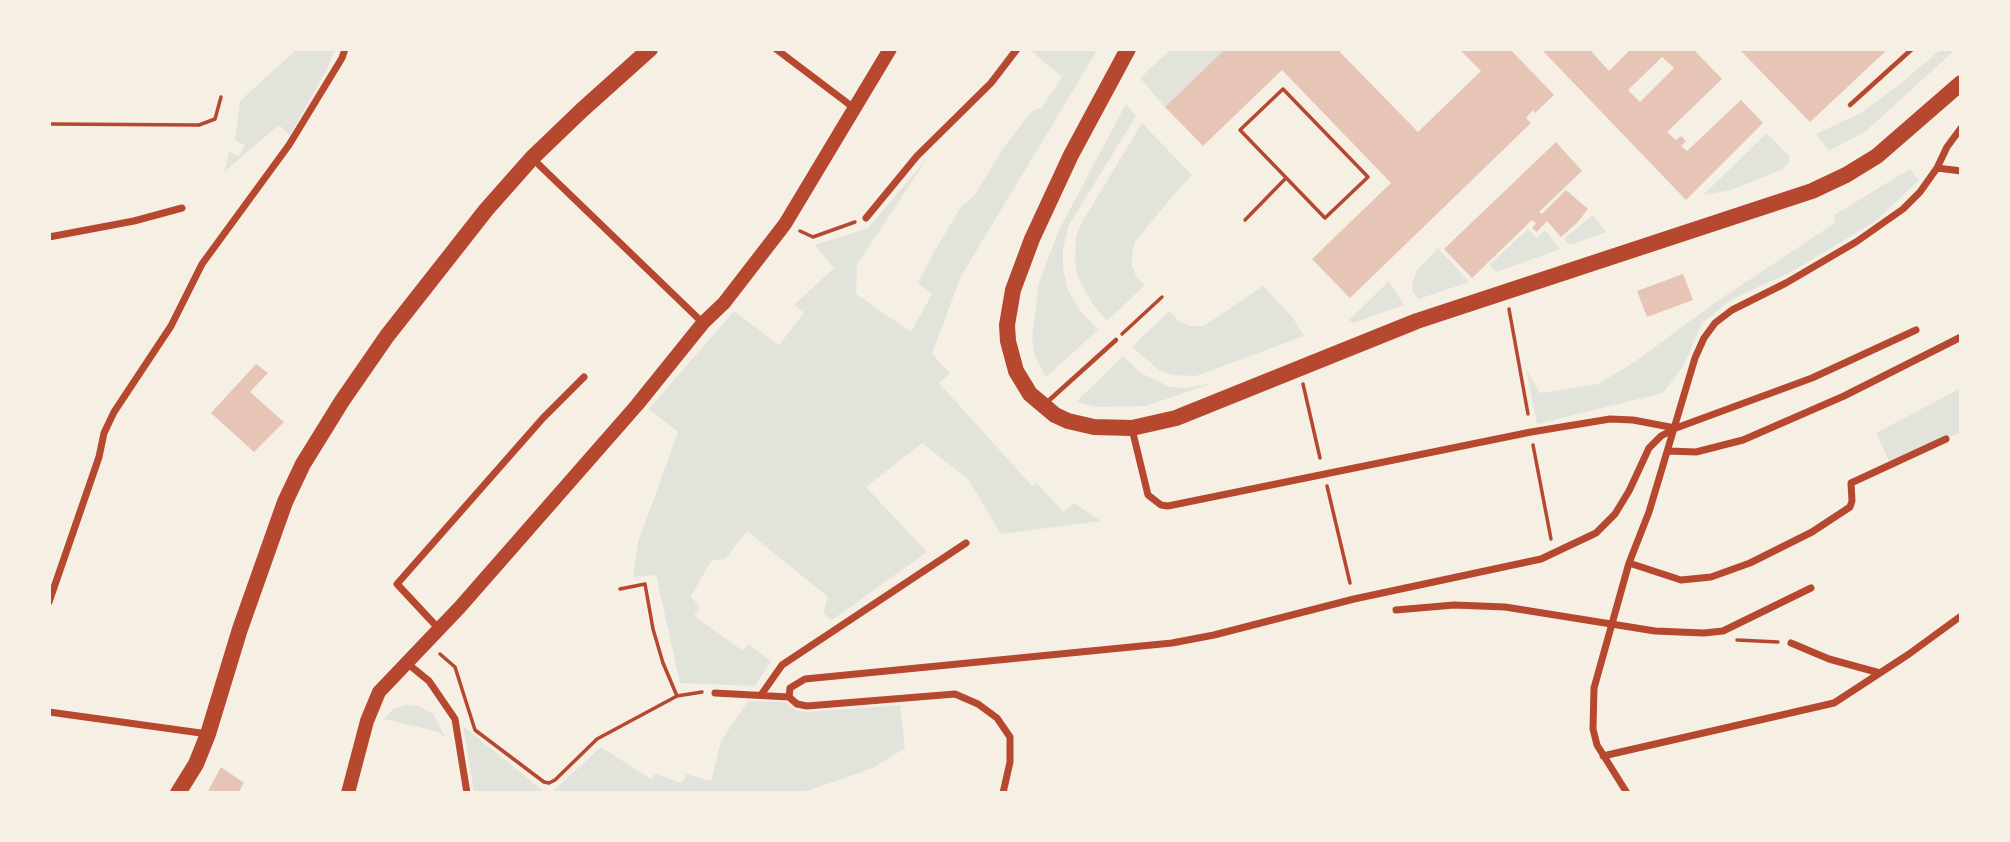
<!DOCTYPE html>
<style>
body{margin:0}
#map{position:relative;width:2010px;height:842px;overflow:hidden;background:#f6efe4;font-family:Montserrat,sans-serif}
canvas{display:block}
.frame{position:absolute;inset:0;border:51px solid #f6efe4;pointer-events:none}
</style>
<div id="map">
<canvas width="2010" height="842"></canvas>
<div class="frame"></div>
</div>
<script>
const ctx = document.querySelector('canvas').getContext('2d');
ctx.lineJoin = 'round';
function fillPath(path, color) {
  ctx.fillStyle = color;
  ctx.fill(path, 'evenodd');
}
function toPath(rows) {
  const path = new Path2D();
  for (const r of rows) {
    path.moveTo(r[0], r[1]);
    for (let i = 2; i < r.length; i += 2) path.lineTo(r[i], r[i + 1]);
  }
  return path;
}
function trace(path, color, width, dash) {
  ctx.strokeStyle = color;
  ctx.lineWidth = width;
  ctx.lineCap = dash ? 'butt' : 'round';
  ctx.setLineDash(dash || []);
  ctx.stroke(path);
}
fillPath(toPath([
 [297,49,335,49,327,69,290,135,279,125,225,171,229,151,239,156,245,145,235,140,240,101],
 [1029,49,1098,49,961,276,932,354,950,373,939,383,1032,486,1036,483,1064,512,1074,503,1101,521,1001,534,968,479,922,443,866,487,927,552,832,620,823,613,828,597,747,531,725,559,711,561,691,596,700,608,694,616,743,651,748,644,771,661,755,686,680,683,656,575,633,577,638,542,678,432,649,409,734,311,779,345,804,313,794,305,834,268,815,245,868,228,928,157,857,265,856,294,911,332,932,294,918,283,934,252,961,207,974,196,1004,147,1032,111,1042,107,1062,77],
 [1171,49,1225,49,1165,107,1140,78],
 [1941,49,1956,49,1866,131,1829,151,1816,134,1859,114,1899,85],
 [1126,104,1136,116,1069,225,1063,249,1063,269,1068,290,1079,309,1098,330,1046,377,1035,357,1032,338,1039,283,1059,230],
 [1142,123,1192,175,1175,193,1135,242,1132,253,1132,265,1136,276,1145,285,1107,321,1092,303,1077,275,1075,262,1076,236,1081,224],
 [1767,133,1790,157,1788,163,1781,170,1731,190,1703,195],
 [1910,169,1919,180,1876,221,1791,272,1732,299,1702,323,1684,365,1663,393,1537,424,1526,369,1540,393,1598,384,1633,363,1713,304,1835,223,1834,215],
 [1593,215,1606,232,1570,245,1564,239],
 [1528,229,1537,238,1545,230,1560,249,1497,272,1489,265],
 [1438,248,1469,282,1419,299,1412,292,1412,284,1417,270],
 [1389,281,1404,305,1353,323,1349,320],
 [1263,286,1293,318,1304,336,1196,376,1171,375,1159,370,1132,347,1169,311,1180,322,1191,326,1204,326],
 [1123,356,1141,373,1170,387,1187,388,1213,383,1146,406,1098,407,1076,402],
 [1961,388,1961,432,1891,465,1876,433],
 [748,701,785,702,797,711,809,712,900,705,905,748,873,768,801,793,551,793,601,747,651,779,655,774,682,783,686,774,711,781,721,741],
 [405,705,419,706,433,714,446,739,439,732,384,719,393,709],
 [463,726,546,793,474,793]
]), '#e2e4dc');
fillPath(toPath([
 [1225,49,1337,49,1418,132,1481,71,1459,49,1510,49,1554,95,1535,113,1533,110,1526,118,1531,123,1350,298,1312,259,1391,183,1282,70,1203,146,1165,107],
 [1541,49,1589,49,1609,71,1631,49,1693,49,1722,79,1667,132,1676,140,1681,136,1686,141,1681,146,1687,151,1741,100,1763,123,1686,200],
 [1662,57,1674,68,1640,102,1628,90],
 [1739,49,1888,49,1810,122],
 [1556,142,1582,171,1539,212,1542,214,1566,190,1588,209,1577,223,1561,237,1547,221,1537,232,1532,228,1536,223,1532,220,1472,278,1444,249],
 [1683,274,1693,300,1647,317,1637,291],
 [256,364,268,373,250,392,284,422,254,452,211,413],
 [221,767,244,783,238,793,207,793]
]), '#e6c5b7');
trace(toPath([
 [1283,89,1368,177,1325,218,1240,130,1283,89],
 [49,124,199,125,215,119,221,97],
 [1245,220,1286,178],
 [800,231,813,237,855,222],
 [1509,309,1528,414],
 [1122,334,1162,297],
 [1303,384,1320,458],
 [1533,445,1551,539],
 [1327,486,1350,583],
 [620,589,645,584,653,629,663,663,677,696,702,692],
 [1737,640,1778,642],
 [440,654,455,667,475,730,544,782,549,783,555,780,597,739,677,696]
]), '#b5482f', 3.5);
trace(toPath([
 [1850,105,1912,49],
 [1045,404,1116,340]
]), '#b5482f', 4.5);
trace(toPath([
 [776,49,854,108],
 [533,159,703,323],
 [1937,168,1961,171],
 [866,218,917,156,991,83,1017,49],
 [49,237,134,221,182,208],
 [1132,429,1148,495,1161,505,1168,506,1531,432,1610,419,1633,420,1675,428],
 [1669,451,1696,452,1743,440,1844,396,1961,337],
 [1629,563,1681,580,1711,577,1750,563,1812,532,1850,507,1852,501,1851,483,1946,439],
 [49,602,99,457,104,433,114,412,171,326,202,264,289,145,342,58,345,49],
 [1396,610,1454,605,1505,607,1655,631,1704,633,1723,631,1811,588],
 [439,629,397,584,543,418,584,377],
 [1791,643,1829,659,1880,673],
 [408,664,429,681,455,719,467,793],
 [715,693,789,697],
 [761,695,782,665,966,543],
 [49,712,208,734],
 [1603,756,1834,703,1909,654,1961,616],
 [1003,793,1010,762,1010,737,997,718,978,704,955,694,807,706,797,704,789,697,790,688,805,679,1172,643,1214,635,1354,599,1541,559,1596,533,1615,514,1629,491,1649,448,1661,436,1676,428,1812,378,1916,330],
 [1627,793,1597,745,1593,729,1594,688,1629,563,1649,512,1695,358,1704,338,1715,323,1732,310,1786,283,1856,242,1903,209,1920,192,1937,168,1947,147,1961,128]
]), '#b5482f', 7);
trace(toPath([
 [348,793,367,721,379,692,460,607,637,405,703,323,724,303,785,224,890,49]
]), '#b5482f', 14);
trace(toPath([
 [1128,49,1071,155,1032,239,1013,290,1007,325,1008,341,1016,371,1030,394,1055,415,1068,421,1094,427,1132,428,1176,418,1417,321,1812,191,1846,175,1877,156,1961,83],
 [178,793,196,764,208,734,240,629,285,502,303,464,342,401,387,336,486,210,532,158,582,110,650,49]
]), '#b5482f', 16);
</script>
